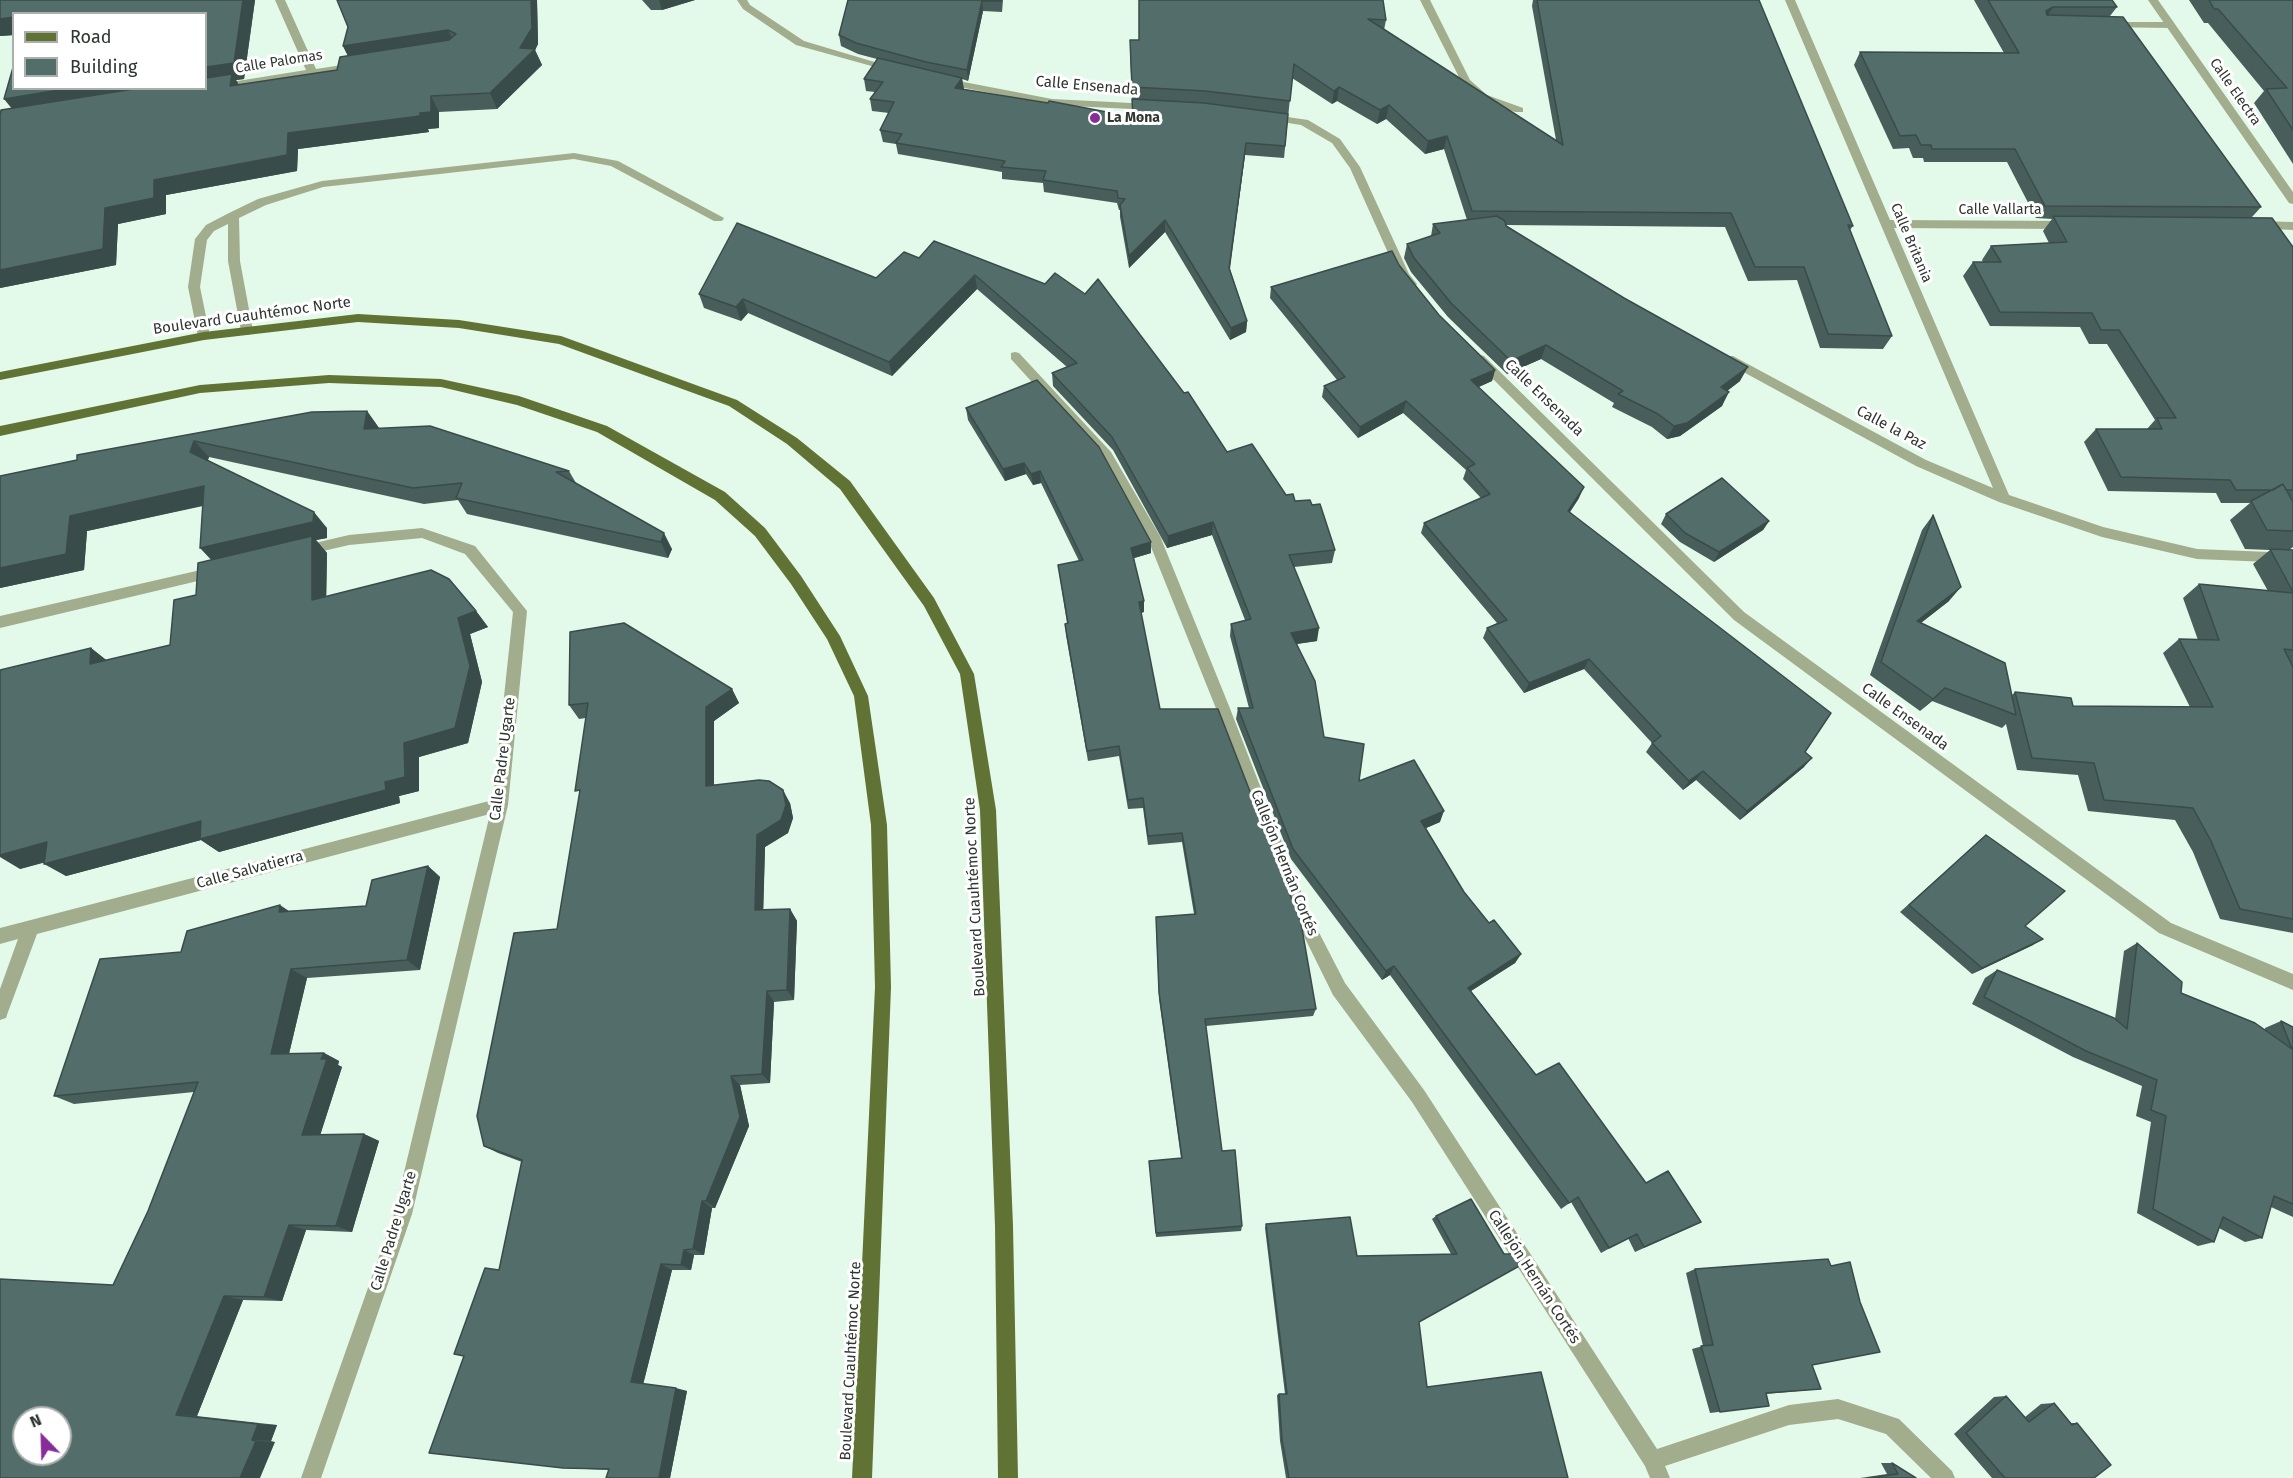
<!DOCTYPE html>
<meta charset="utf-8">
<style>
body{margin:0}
#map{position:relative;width:2293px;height:1478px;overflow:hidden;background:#e3f9ea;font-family:"Fira Sans",sans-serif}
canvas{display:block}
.legend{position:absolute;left:12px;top:12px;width:195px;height:78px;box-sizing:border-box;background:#fff;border:2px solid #abafac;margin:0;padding:8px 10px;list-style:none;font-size:18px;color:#2e3630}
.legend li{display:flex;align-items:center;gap:12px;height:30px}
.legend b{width:30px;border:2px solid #abafac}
.north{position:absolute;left:12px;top:1406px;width:60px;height:60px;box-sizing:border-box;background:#fff;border:2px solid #abafac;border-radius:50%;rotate:337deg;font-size:16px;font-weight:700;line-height:24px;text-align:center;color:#2e3630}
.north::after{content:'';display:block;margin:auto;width:21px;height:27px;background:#872c98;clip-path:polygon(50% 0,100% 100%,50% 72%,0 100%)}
</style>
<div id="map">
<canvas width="2293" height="1478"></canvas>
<ul class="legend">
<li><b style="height:8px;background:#607234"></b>Road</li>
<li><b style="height:16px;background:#536d6a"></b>Building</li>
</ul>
<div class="north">N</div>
</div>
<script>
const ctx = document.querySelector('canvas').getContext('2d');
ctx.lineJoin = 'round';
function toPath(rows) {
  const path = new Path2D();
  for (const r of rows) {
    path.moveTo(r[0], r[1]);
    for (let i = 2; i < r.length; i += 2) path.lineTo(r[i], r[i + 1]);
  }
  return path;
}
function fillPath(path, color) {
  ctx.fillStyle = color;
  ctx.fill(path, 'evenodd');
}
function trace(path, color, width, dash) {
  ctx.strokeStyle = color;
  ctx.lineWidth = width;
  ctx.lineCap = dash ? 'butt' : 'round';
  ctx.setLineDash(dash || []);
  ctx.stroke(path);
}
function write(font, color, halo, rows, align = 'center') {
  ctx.font = font + ' "Fira Sans",sans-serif';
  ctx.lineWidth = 6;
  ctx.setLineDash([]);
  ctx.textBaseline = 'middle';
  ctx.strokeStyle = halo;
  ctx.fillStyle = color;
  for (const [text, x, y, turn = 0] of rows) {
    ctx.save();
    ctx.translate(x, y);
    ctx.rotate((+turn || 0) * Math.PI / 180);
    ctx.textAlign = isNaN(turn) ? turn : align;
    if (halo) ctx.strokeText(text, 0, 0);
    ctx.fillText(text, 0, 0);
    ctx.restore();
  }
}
fillPath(toPath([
 [2108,22,2170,22,2175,25,2170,28,2104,27,2103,25,2108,22],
 [574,153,618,161,724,218,722,221,714,221,611,166,574,159,323,187,266,205,239,218,240,261,253,331,251,334,247,335,241,331,228,261,228,224,214,231,207,240,200,287,210,336,204,340,198,336,188,287,195,239,206,225,229,213,258,199,322,181,574,153]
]), '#a1ad8c');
fillPath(toPath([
 [275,0,285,0,316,69,355,63,359,64,359,68,215,89,215,85,219,84,306,70,275,0],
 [737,0,747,0,750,5,804,41,898,69,893,72,796,45,743,9,737,0],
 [1420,0,1430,0,1470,80,1487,95,1523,108,1523,112,1515,112,1479,99,1462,83,1420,0],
 [1785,0,1795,0,1890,220,2068,221,2074,225,2068,229,1894,228,2009,495,2103,527,2197,549,2293,553,2293,563,2197,559,2102,537,1999,502,1916,466,1725,362,1725,356,1733,356,1926,460,1993,488,1785,0],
 [2148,0,2158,0,2293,192,2293,204,2289,203,2148,0],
 [943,78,1052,99,1151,104,1156,107,1151,110,1052,105,939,83,939,79,943,78],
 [1267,114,1308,120,1340,139,1360,167,1409,274,1417,284,1415,287,1407,287,1398,275,1350,168,1332,143,1301,125,1263,119,1263,115,1267,114],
 [2257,221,2293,222,2293,230,2253,228,2251,225,2257,221],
 [1015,352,1019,353,1111,452,1160,536,1229,706,1311,917,1345,983,1424,1090,1657,1449,1789,1405,1838,1399,1899,1419,1952,1471,1955,1478,1931,1478,1886,1434,1838,1419,1789,1425,1665,1466,1670,1478,1650,1478,1645,1466,1412,1102,1333,995,1296,920,1215,706,1147,537,1101,458,1011,359,1011,353,1015,352],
 [1480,355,1484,356,1744,612,2171,923,2293,974,2293,990,2159,933,1734,620,1476,362,1474,359,1480,355],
 [422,528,475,546,527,611,508,805,412,1214,321,1478,301,1478,394,1214,490,814,37,934,8,1012,6,1018,0,1020,0,989,18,939,0,944,0,928,493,800,513,612,465,554,422,538,349,545,302,556,295,551,302,546,349,535,422,528],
 [218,566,225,571,223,575,0,628,0,616,218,566]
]), '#a1ad8c');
fillPath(toPath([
 [358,314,459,320,561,336,737,400,797,438,850,481,934,598,974,674,996,810,1013,1226,1018,1478,998,1478,995,1226,980,810,960,674,924,606,840,489,787,444,729,406,559,344,459,328,358,322,204,340,0,380,0,372,204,332,358,314],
 [329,375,441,379,519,396,607,426,725,492,765,528,801,576,840,636,868,696,887,825,891,987,872,1478,852,1478,875,987,871,825,854,696,827,639,791,584,755,536,715,500,597,432,517,405,441,387,329,383,200,393,0,436,0,426,200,385,329,375]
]), '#607234');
fillPath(toPath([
 [0,0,255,0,244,79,236,80,239,85,337,70,348,56,343,46,348,27,337,0,537,0,538,44,535,50,542,65,497,109,439,112,439,128,428,129,429,132,298,149,297,171,166,195,166,214,118,224,116,265,0,288,0,115,206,88,14,14,14,35,0,36],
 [642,0,695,0,662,10,651,10],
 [848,0,1003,0,1002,12,983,11,968,81,962,79,964,90,1133,117,1130,54,1139,40,1139,0,1386,20,1384,30,1556,140,1532,6,1533,0,1537,0,1853,226,1850,230,1892,336,1883,349,1820,348,1797,280,1748,281,1725,227,1506,225,1740,381,1727,391,1722,406,1680,436,1667,439,1652,427,1612,407,1614,403,1541,359,1507,374,1448,317,1411,272,1404,258,1407,244,1431,236,1433,224,1467,220,1444,149,1425,154,1386,119,1377,124,1337,101,1332,104,1292,78,1284,158,1245,155,1230,269,1247,321,1246,332,1230,340,1165,232,1129,268,1120,217,1120,210,1119,210,1117,203,1044,192,1043,183,1002,179,1002,172,898,154,896,144,883,142,880,130,889,113,872,111,870,99,875,92,866,91,864,79,877,59,858,54,841,46,839,35],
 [1974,0,2112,0,2117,7,2110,16,2261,207,2252,217,2293,247,2293,547,2289,550,2293,550,2293,933,2220,919,2193,852,2175,820,2088,811,2078,775,2017,770,2006,724,2002,728,1932,701,1920,711,1870,675,1922,530,1933,515,1949,601,1921,623,2012,695,2015,692,2073,706,2190,707,2163,653,2179,639,2198,640,2183,598,2199,584,2268,591,2253,564,2270,550,2245,549,2230,520,2250,503,2221,503,2216,493,2108,491,2084,442,2096,429,2147,429,2155,420,2107,344,2089,344,2080,327,1990,326,1963,276,1973,262,1983,262,1982,260,1991,246,2049,243,2043,231,2052,219,2036,218,2007,162,1924,162,1923,158,1913,158,1909,148,1893,149,1854,65,1860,52,2004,53],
 [2189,0,2293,0,2293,164,2254,103,2264,91,2208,23,2204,23],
 [934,241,1286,495,1295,501,1312,505,1335,550,1332,563,1294,567,1317,641,1297,644,1324,737,1359,781,1440,822,1426,828,1464,892,1489,923,1521,954,1515,963,1471,991,1536,1075,1691,1227,1635,1252,1628,1238,1601,1253,1571,1202,1561,1209,1390,975,1382,980,1291,859,1236,719,1238,708,1249,708,1230,636,1231,624,1245,620,1212,535,1167,548,1113,450,1053,386,1052,373,1067,367,977,289,892,376,748,313,741,321,704,308,699,294,876,278,919,258],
 [1399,265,1439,315,1495,370,1492,381,1478,387,1579,498,1570,512,1805,752,1804,767,1740,820,1696,780,1683,790,1646,752,1652,743,1584,669,1524,693,1483,638,1487,628,1497,623,1421,533,1424,523,1481,498,1463,479,1466,470,1403,413,1358,438,1322,397,1324,386,1337,380,1270,298,1271,287],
 [966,408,1151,542,1151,553,1134,558,1144,612,1141,613,1160,709,1316,1009,1313,1016,1206,1026,1222,1151,1242,1226,1241,1231,1156,1237,1149,1161,1181,1158,1159,999,1156,925,1194,914,1182,842,1148,845,1143,808,1128,809,1119,756,1088,761,1066,635,1065,624,1067,623,1058,565,1079,561,1041,483,1033,485,1026,474,1005,481,968,420],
 [367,411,379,428,569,471,576,483,672,549,668,558,467,514,458,500,424,504,209,457,208,460,327,528,327,538,316,540,327,553,326,596,476,611,488,627,470,634,482,682,468,743,419,757,419,791,399,796,400,803,219,852,201,840,66,876,44,862,20,869,91,648,106,660,170,645,196,595,212,560,203,506,87,531,84,570,0,588,0,476,77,460],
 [1666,514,1769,521,1763,530,1714,562,1680,542,1661,524],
 [732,689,739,703,714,721,714,785,790,803,793,818,788,833,765,847,763,910,790,909,797,921,794,1000,774,1002,770,1083,740,1085,749,1126,715,1208,712,1208,704,1255,694,1255,691,1270,672,1270,643,1384,687,1391,670,1478,606,1478,609,1470,563,1468,463,1356,454,1354,499,1270,522,1162,498,1153,484,1146,557,929,579,796,586,718,579,719,569,705],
 [1986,835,2025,926,2033,945,1972,974,1900,912],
 [428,866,440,877,420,970,307,978,289,1054,324,1053,339,1061,338,1065,342,1067,320,1135,364,1134,379,1141,352,1232,306,1230,282,1301,243,1300,197,1416,277,1425,271,1441,275,1442,0,1478,113,1285,148,1211,194,1092,74,1104,54,1096,181,952,289,911,366,906],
 [2137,943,2181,993,2265,1030,2265,1028,2281,1021,2293,1027,2293,1217,2271,1207,2262,1238,2245,1242,2219,1228,2214,1242,2198,1246,2137,1213,2151,1122,2136,1116,2142,1086,2073,1057,1972,1004,1985,978,1997,970,2115,1019,2124,951],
 [1436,1216,1504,1254,1419,1322,1427,1387,1568,1478,1286,1478,1280,1441,1277,1395,1279,1394,1285,1394,1265,1228,1266,1224,1357,1256,1451,1254,1432,1219],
 [1695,1269,1812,1365,1821,1389,1766,1394,1758,1407,1710,1413,1692,1349,1703,1346,1686,1273],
 [2006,1396,2025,1417,2041,1404,2054,1403,2071,1423,2077,1423,2094,1478,1992,1478,1954,1434,1994,1397],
 [1881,1463,1892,1463,1916,1478,1860,1478,1887,1474]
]), '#475e5b');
fillPath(toPath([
 [243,0,255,0,244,79,236,80,242,90,230,86,206,85,206,67],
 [531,0,537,0,538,44,535,50,542,65,497,109,490,93,520,48],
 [659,0,695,0,662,10],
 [982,1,983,11,968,81,967,70],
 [2053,7,2045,20,2046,11],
 [14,17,14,35,0,36,0,19],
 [448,30,456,46,351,62,343,46],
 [962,78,964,90,955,88],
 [1339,87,1337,101,1332,104,1334,91],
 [71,88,183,88,17,115,4,99],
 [431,96,439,112,439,128,428,129,429,132,298,149,297,171,166,195,166,214,118,224,116,265,0,288,0,270,154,180,288,133,420,113],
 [1389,105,1386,119,1377,124,1380,110],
 [1447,136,1444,149,1425,154,1428,141],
 [1246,143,1245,155,1228,279,1229,268],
 [1165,220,1165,232,1129,268,1129,256],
 [975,275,977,289,892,376,889,362],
 [743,299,748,313,741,321,736,307],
 [1247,321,1246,332,1230,340,1231,328],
 [1546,345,1541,359,1507,374,1511,361],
 [1748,367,1740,381,1714,401,1721,387],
 [1495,370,1492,381,1468,392,1471,380],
 [1729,392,1722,406,1680,436,1667,439,1674,426],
 [1406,401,1403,413,1358,438,1360,427],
 [367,411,379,428,376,446,364,429],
 [194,441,209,457,205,468,190,452],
 [1024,463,1026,474,1005,481,1003,469],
 [1040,471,1041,483,1033,485,1031,474],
 [204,486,219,502,87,531,84,570,0,588,0,568,70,516],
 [1584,487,1579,498,1564,521,1568,511],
 [314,512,327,528,327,538,316,540,327,553,326,616,215,564,200,548],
 [1769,521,1763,530,1714,562,1719,552],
 [1213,522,1212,535,1167,548,1168,536],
 [664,533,672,549,668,558,661,542],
 [1151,542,1151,553,1131,559,1131,548],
 [1961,587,1949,601,1905,635,1917,621],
 [1144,601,1144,612,1139,613,1139,602],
 [476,611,488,627,470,634,482,682,468,743,419,757,419,791,399,796,400,803,219,852,201,840,66,876,44,864,201,821,385,782,404,743,458,618],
 [1319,628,1317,641,1289,645,1291,633],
 [91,648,110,663,90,664],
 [1589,659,1584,669,1524,693,1529,683],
 [1945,688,1932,701,1920,711,1933,699],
 [732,689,739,703,714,721,714,799,706,786,706,707],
 [1812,758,1804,767,1740,820,1747,811],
 [1703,771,1696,780,1683,790,1689,781],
 [783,790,790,803,793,818,788,833,765,847,763,922,755,910,757,835],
 [1444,811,1440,822,1417,832,1421,821],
 [47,842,69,856,20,869,0,857,0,855],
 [428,866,440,877,420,970,407,960],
 [280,905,295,915,279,912],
 [790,909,797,921,794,1000,787,990],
 [2043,939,2033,945,1972,974,1982,968],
 [1521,954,1515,963,1463,996,1468,988],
 [1394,966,1390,975,1382,980,1386,971],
 [291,969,307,978,287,1062,271,1054],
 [767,991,774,1002,770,1083,762,1074],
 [324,1053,339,1061,338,1065,342,1067,318,1142,302,1135],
 [731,1076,740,1085,749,1126,715,1208,706,1201],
 [364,1134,379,1141,352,1232,336,1226],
 [702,1201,712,1208,704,1255,693,1249],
 [289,1225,306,1230,282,1301,264,1297],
 [684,1250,694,1255,691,1270,681,1265],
 [661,1264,672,1270,643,1385,631,1382],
 [224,1296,243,1300,197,1416,176,1415],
 [676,1388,687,1391,670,1478,659,1478],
 [258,1424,277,1425,271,1441,252,1440],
 [256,1441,275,1442,260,1478,240,1478]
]), '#3a4c4a');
const building = toPath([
 [0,0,243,0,234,63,206,67,206,14,14,14,14,17,0,19,0,0],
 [337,0,531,0,532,28,520,48,535,49,490,93,431,96,431,112,420,113,420,116,288,133,287,155,154,180,154,198,105,208,103,249,0,270,0,115,1,110,140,88,206,88,206,78,232,74,230,86,337,70,340,57,449,40,456,34,448,30,343,46,348,27,337,0],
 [848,0,1001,0,1001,1,982,1,967,70,926,62,856,43,839,35,848,0],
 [1139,0,1383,0,1386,20,1368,19,1563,145,1537,0,1759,0,1853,226,1848,225,1892,336,1828,334,1804,267,1755,267,1731,213,1472,211,1447,136,1428,141,1389,105,1380,110,1339,87,1334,91,1294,64,1290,101,1205,91,1132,87,1130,40,1139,40,1139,0],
 [1988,0,2112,0,2117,7,2053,7,2046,11,2047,15,2123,17,2261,207,2045,206,2015,149,1932,149,1931,145,1921,145,1916,135,1900,136,1860,52,2019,53,1988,0],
 [2209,0,2293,0,2293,130,2266,89,2287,88,2218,9,2214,9,2209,0],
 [878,58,962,78,955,88,1048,103,1049,101,1133,117,1132,99,1204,103,1288,114,1285,146,1246,143,1229,268,1247,321,1231,328,1165,220,1129,256,1120,205,1125,199,1118,198,1117,191,1043,180,1046,171,1001,167,1005,161,896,143,902,134,880,130,894,102,870,99,883,82,864,79,878,58],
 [14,64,14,88,71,88,4,99,14,64],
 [1497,216,1505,221,1506,226,1624,298,1748,367,1721,387,1729,392,1687,423,1674,426,1658,414,1618,394,1623,391,1546,345,1511,361,1451,303,1414,258,1407,244,1440,233,1433,224,1497,216],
 [2053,216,2272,218,2293,247,2293,490,2286,490,2283,484,2273,490,2236,490,2230,480,2121,477,2096,429,2162,429,2157,418,2176,418,2119,330,2101,330,2092,313,2000,312,1973,262,2001,262,1991,246,2067,242,2053,216],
 [737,223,876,278,904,252,919,258,934,241,1045,284,1055,273,1085,294,1098,279,1184,393,1188,392,1227,452,1252,444,1286,495,1293,494,1295,501,1310,500,1312,505,1320,504,1335,550,1289,555,1319,628,1291,633,1315,681,1324,737,1364,744,1359,781,1414,760,1444,811,1421,821,1464,892,1489,923,1494,920,1521,954,1468,988,1536,1075,1559,1063,1646,1183,1668,1171,1701,1222,1644,1247,1637,1234,1609,1248,1578,1197,1569,1203,1394,966,1386,971,1293,849,1238,708,1253,708,1231,624,1251,619,1213,522,1168,536,1112,437,1052,373,1077,363,975,275,889,362,743,299,736,307,699,294,737,223],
 [1392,251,1399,265,1439,315,1495,370,1471,380,1584,487,1568,511,1831,713,1805,752,1812,758,1747,811,1703,771,1689,781,1652,743,1661,736,1589,659,1529,683,1487,628,1507,620,1424,523,1490,494,1467,468,1475,464,1406,401,1360,427,1324,386,1345,377,1271,287,1392,251],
 [1037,380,1099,447,1151,542,1131,548,1144,601,1139,602,1160,709,1218,709,1301,923,1316,1009,1205,1019,1222,1151,1235,1150,1242,1226,1156,1233,1149,1161,1182,1158,1159,992,1156,917,1196,914,1182,833,1148,836,1143,798,1128,800,1119,746,1087,751,1065,624,1068,623,1058,565,1083,560,1040,471,1031,474,1024,463,1003,469,966,408,1037,380],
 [367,411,364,429,430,426,569,471,556,472,664,533,661,542,456,498,462,483,413,488,194,441,190,452,314,512,313,522,200,548,204,486,70,516,66,554,0,568,0,476,77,460,77,455,312,412,367,411],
 [1722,478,1769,521,1719,552,1685,533,1666,514,1722,478],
 [2283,484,2293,502,2293,531,2267,530,2251,501,2283,484],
 [1933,515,1961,587,1917,621,2005,663,2016,715,1945,688,1933,699,1881,662,1933,515],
 [312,536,312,600,431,570,449,579,476,611,458,618,470,666,455,728,404,743,405,777,385,782,386,790,200,839,201,821,44,864,47,842,0,855,0,670,91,648,90,664,170,645,174,600,196,595,198,563,312,536],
 [2270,549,2293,550,2293,592,2270,549],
 [2199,584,2293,593,2293,650,2284,649,2293,667,2293,919,2240,909,2211,841,2193,808,2104,800,2094,763,2032,758,2015,692,2071,698,2073,706,2213,707,2179,639,2219,640,2199,584],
 [624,623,732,689,706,707,706,786,759,780,769,781,783,790,786,805,781,820,757,835,755,910,790,909,787,990,767,991,762,1074,731,1076,740,1117,706,1201,702,1201,693,1249,684,1250,681,1265,661,1264,631,1382,676,1388,659,1478,606,1478,609,1469,563,1468,429,1453,464,1356,454,1354,485,1268,499,1270,522,1160,484,1146,477,1116,514,933,557,929,580,790,575,791,588,703,569,705,570,632,624,623],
 [1986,835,2065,891,2025,926,2043,939,1982,968,1909,905,1986,835],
 [428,866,407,960,291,969,271,1054,324,1053,321,1059,327,1059,302,1135,364,1134,336,1226,289,1225,264,1297,224,1296,176,1415,258,1424,252,1440,256,1441,240,1478,0,1478,0,1279,113,1285,148,1211,198,1082,54,1096,100,959,181,952,187,931,280,905,279,912,366,906,372,880,428,866],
 [24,1418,60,1418,60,1454,24,1454,24,1418],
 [2137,943,2182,982,2181,993,2255,1023,2292,1049,2281,1021,2293,1027,2293,1204,2274,1196,2262,1238,2223,1217,2214,1242,2153,1209,2166,1116,2151,1110,2157,1080,2086,1051,1984,997,1997,970,2114,1018,2127,1029,2137,943],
 [1471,1199,1504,1254,1514,1254,1521,1265,1419,1322,1427,1387,1541,1372,1568,1478,1289,1478,1282,1440,1279,1394,1287,1394,1266,1224,1350,1217,1357,1256,1457,1254,1436,1216,1471,1199],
 [1828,1259,1831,1266,1850,1262,1860,1302,1880,1352,1812,1365,1821,1389,1766,1393,1769,1406,1720,1412,1701,1346,1713,1345,1695,1269,1828,1259],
 [2006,1396,2029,1422,2054,1403,2072,1425,2077,1423,2111,1465,2094,1478,2005,1478,1966,1433,2006,1396],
 [1892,1463,1916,1478,1868,1478,1898,1474,1892,1463]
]);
fillPath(building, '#536d6a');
trace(building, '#3a4c4a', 1.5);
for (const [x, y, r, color] of [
 [1095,118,6,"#872c98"]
]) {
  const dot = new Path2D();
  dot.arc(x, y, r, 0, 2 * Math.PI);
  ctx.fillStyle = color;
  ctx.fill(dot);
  trace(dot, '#fff', 2);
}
write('14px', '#2e3630', '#fff', [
 ["Calle Palomas",279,62,-9],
 ["Calle Electra",2235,92,55],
 ["Calle Vallarta",2000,210],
 ["Calle Britania",1911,243,67]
]);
write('bold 14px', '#2e3630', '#fff', [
 ["La Mona",1107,118]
], 'left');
write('15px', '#2e3630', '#fff', [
 ["Calle Ensenada",1087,86,5],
 ["Boulevard Cuauhtémoc Norte",252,316,-8],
 ["Calle Ensenada",1544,398,44],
 ["Calle la Paz",1891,428,28],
 ["Calle Ensenada",1905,717,36],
 ["Calle Padre Ugarte",503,759,-83],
 ["Callejón Hernán Cortés",1284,863,68],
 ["Calle Salvatierra",250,870,-15],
 ["Boulevard Cuauhtémoc Norte",975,897,-93],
 ["Calle Padre Ugarte",394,1231,-73],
 ["Callejón Hernán Cortés",1534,1277,57],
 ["Boulevard Cuauhtémoc Norte",851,1361,-87]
]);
</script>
